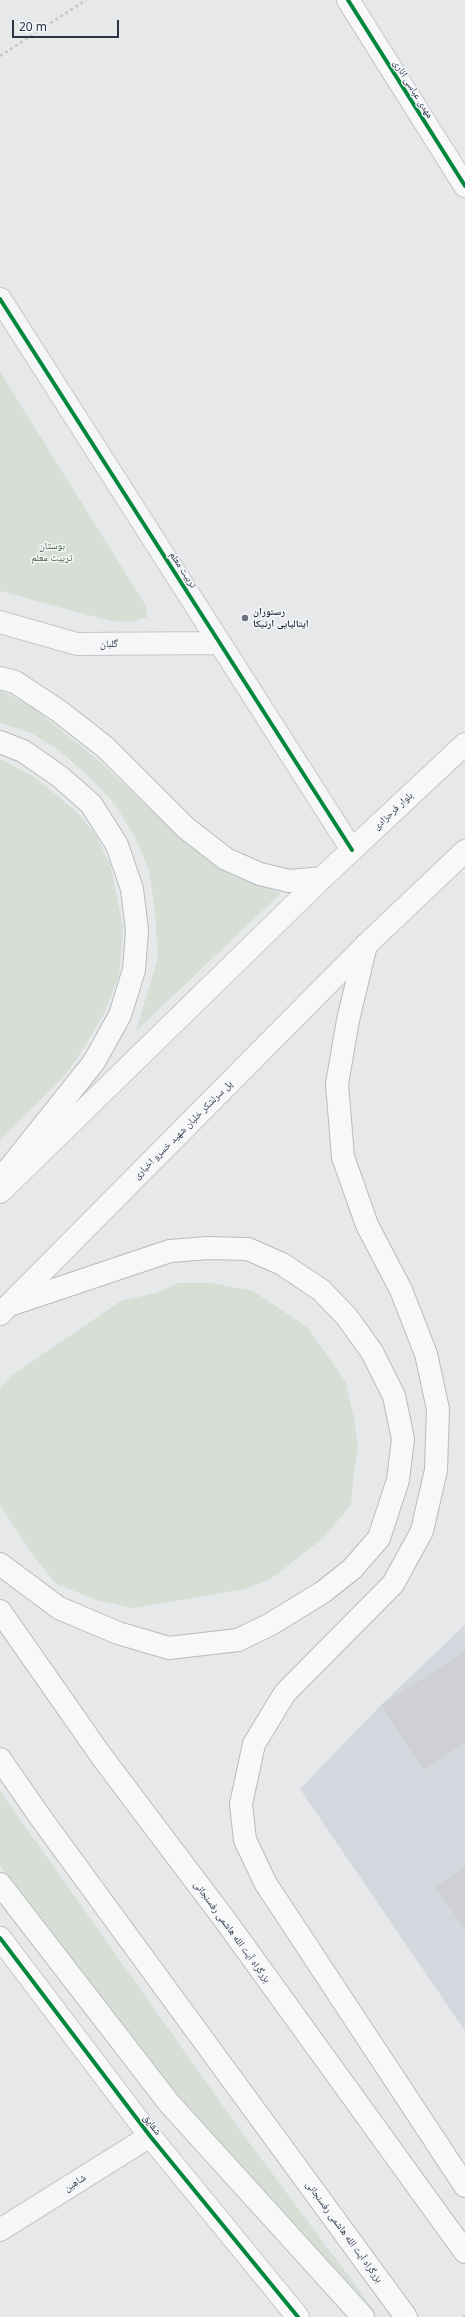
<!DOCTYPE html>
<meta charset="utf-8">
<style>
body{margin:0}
#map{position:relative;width:465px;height:2317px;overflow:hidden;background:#e6e8ea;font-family:"Noto Sans",sans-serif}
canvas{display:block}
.scale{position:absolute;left:12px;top:20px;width:107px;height:18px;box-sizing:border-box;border:2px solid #2b3445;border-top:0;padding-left:5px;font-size:12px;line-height:14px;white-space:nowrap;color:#2b3445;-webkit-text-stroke:3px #f4f6f9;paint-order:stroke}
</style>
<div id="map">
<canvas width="465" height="2317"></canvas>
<div class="scale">20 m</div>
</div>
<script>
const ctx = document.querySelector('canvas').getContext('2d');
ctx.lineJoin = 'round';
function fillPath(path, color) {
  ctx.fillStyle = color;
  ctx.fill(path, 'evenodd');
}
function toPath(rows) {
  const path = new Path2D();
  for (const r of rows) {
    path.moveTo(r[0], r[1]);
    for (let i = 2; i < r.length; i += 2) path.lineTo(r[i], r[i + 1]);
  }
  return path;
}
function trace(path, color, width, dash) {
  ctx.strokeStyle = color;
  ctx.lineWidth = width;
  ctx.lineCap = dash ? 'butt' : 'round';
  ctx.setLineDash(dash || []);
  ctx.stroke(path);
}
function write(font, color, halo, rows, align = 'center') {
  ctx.font = font + ' "Noto Sans","Noto Naskh Arabic",sans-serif';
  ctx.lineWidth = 3;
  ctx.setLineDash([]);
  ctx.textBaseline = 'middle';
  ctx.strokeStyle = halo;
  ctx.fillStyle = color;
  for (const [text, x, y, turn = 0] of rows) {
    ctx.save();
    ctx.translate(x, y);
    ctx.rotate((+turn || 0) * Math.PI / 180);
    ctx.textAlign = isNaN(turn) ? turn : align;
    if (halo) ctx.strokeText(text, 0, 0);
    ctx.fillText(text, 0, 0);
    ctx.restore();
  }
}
fillPath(toPath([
 [465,1625,465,2031,300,1789,381,1705]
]), '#d4d7dd');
fillPath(toPath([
 [0,372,146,606,147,617,132,622,110,621,0,591],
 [0,690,34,708,99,761,162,821,204,857,232,876,281,893,136,1031,158,958,155,912,149,870,136,839,115,804,84,772,57,749,31,733,0,723],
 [0,759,34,777,77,812,96,835,111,867,123,927,119,976,104,1013,88,1041,67,1073,0,1140],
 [178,1283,212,1283,253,1291,308,1328,345,1381,354,1418,358,1446,354,1473,351,1505,323,1538,272,1578,245,1589,133,1608,97,1600,56,1584,32,1554,0,1505,0,1388,12,1375,121,1301,159,1292],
 [0,1791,245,2137,379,2317,279,2211,175,2094,85,1980,0,1865]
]), '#d6ded6');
fillPath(toPath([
 [465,1652,465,1743,424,1770,381,1705],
 [465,1868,465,1930,436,1887]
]), '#ced0d3');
const street = toPath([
 [0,299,352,850],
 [0,622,77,644,220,643],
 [0,2230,150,2136]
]);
const secondary = toPath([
 [348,0,465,186],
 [0,1192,322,878,465,744],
 [0,1314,366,945,465,851],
 [0,1938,150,2136,298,2317]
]);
const highway = toPath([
 [0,678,15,682,59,711,105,747,186,828,226,859,260,874,289,881,322,878],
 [0,742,23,751,59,776,91,804,117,845,132,889,137,930,134,970,120,1015,94,1062,0,1180],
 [366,945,348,1020,337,1084,343,1157,367,1225,401,1290,426,1354,438,1409,436,1470,422,1531,393,1584,285,1693,254,1744,241,1804,245,1840,266,1884,465,2186],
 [0,1564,59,1608,118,1633,169,1648,238,1640,269,1625,323,1592,352,1569,379,1538,398,1480,403,1439,394,1396,372,1352,347,1317,321,1290,282,1264,248,1249,208,1248,170,1251,9,1305],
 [0,1611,102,1757,225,1920,465,2252],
 [0,1759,43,1821,406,2317],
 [0,1884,169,2103,363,2317]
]);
trace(street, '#c4c6c8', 24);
trace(secondary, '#c4c6c8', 24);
trace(highway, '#b8bbbf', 24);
trace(toPath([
 [0,56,86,0],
 [463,2317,465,2316]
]), '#c5c6ca', 2.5, [3, 3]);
trace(street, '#f5f6f7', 22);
trace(secondary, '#f8f8f8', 22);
trace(highway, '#f8f8f8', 22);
trace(toPath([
 [348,0,465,186],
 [0,299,352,850],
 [0,1938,150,2136,298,2317]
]), '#00873e', 4);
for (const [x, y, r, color] of [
 [245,618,4,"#6c737f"]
]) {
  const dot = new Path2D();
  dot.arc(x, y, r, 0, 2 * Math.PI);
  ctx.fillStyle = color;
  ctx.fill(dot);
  trace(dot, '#f4f6f9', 1.5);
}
write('10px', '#2b3445', '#f4f6f9', [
 ["مهدی عباسی اناری",413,89,58],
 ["تربیت معلم",183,570,57],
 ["گلبان",109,644],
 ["بلوار فرحزادی",393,811,-43],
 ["پل سرلشکر خلبان شهید خسرو اخباری",183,1130,-45],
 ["بزرگراه آیت الله هاشمی رفسنجانی",232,1932,54],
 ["شقایق",152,2125,52],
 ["شاهین",75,2183,-32],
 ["بزرگراه آیت الله هاشمی رفسنجانی",344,2232,54]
]);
write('10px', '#3f6138', '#f4f6f9', [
 ["بوستان",52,546],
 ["تربیت معلم",52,558]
]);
write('bold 10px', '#2b3445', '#f4f6f9', [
 ["رستوران",253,612],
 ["ایتالیایی ارتیکا",253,624]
], 'left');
</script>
